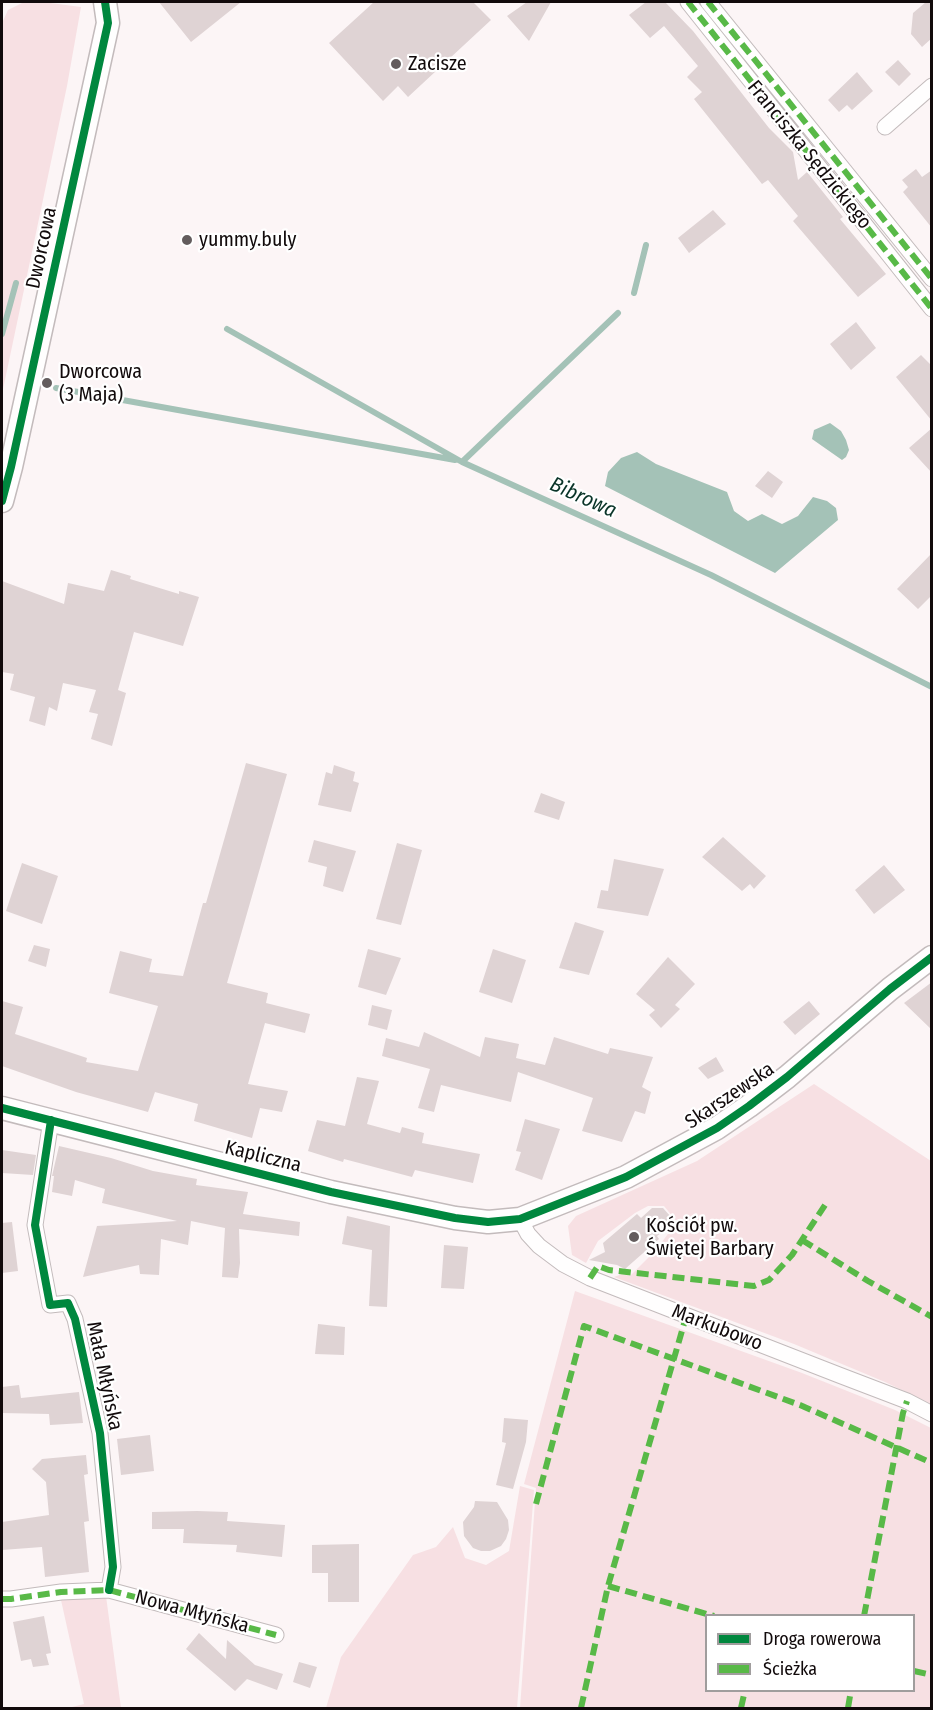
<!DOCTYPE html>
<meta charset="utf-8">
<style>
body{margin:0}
#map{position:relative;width:933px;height:1710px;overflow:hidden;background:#fcf5f6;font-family:"Fira Sans Condensed",sans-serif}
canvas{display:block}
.frame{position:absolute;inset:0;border:3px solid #110a0b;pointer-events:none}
.legend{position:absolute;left:705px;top:1614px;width:210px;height:78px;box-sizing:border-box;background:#fff;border:2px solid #a09d9d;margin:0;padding:8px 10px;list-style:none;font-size:18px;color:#110a0b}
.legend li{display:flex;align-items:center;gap:12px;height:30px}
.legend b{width:30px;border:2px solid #a09d9d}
</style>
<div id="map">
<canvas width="933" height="1710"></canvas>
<div class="frame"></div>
<ul class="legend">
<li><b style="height:8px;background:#00873e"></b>Droga rowerowa</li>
<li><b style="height:8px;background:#58b947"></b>Ścieżka</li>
</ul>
</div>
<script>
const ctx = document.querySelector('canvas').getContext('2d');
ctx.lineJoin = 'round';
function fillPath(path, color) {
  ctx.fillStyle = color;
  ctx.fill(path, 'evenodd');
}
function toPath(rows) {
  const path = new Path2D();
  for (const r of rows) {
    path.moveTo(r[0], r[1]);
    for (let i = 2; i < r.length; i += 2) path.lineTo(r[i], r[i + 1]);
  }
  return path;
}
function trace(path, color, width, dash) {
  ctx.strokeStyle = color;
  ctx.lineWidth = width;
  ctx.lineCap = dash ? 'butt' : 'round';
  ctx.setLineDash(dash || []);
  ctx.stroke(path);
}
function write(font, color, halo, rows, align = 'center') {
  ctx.font = font + ' "Fira Sans Condensed",sans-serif';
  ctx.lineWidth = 4.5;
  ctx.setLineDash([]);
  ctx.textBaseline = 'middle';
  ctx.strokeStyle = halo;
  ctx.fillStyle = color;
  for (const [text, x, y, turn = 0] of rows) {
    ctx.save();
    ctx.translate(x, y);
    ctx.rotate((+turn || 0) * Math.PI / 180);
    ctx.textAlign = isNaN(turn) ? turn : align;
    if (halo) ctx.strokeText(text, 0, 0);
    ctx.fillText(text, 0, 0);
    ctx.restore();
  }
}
fillPath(toPath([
 [24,2,43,2,81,7,67,86,2,394,2,23,8,10],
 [814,1084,931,1161,931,1404,885,1382,794,1344,614,1277,622,1274,630,1276,655,1251,677,1222,664,1206,648,1206,635,1213,598,1241,586,1263,572,1255,568,1226,576,1216,697,1161],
 [575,1291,802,1373,895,1410,931,1428,931,1708,520,1708,536,1488,524,1484],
 [706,1616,914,1616,914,1690,706,1690],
 [520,1486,534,1490,517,1708,326,1708,341,1657,413,1555,436,1547,453,1527,465,1558,486,1565,509,1551],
 [106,1596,121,1708,68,1708,84,1704,61,1600]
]), '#f7e0e3');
fillPath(toPath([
 [830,423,841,431,846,440,849,450,846,457,842,460,812,439,814,430],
 [637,452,656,464,727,492,734,511,748,521,762,514,782,524,798,516,813,497,827,501,836,508,838,520,775,573,605,486,608,472,621,458]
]), '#a4c2b7');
trace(toPath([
 [634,293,646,245],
 [227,329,462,462,711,575,932,687],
 [2,334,16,283],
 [56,388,455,460],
 [462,462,618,313]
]), '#a4c2b7', 6);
fillPath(toPath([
 [159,2,241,2,191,42],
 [374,2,473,2,491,20,408,97,398,86,383,101,329,43],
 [527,2,551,2,529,41,507,16],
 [646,2,665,2,693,31,769,128,793,152,798,180,807,172,843,217,840,219,886,274,858,297,793,221,798,216,768,180,762,184,694,99,702,92,687,77,698,66,664,26,650,38,629,15],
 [926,2,932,2,932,38,922,47,911,34,913,13],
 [898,60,911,74,899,86,885,72],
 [857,72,873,91,852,110,847,105,839,112,828,100],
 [916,169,922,177,932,170,932,228,903,192,908,187,902,180],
 [713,210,726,224,689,253,678,238],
 [856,322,876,348,851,370,830,344],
 [921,355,932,366,932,421,896,377],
 [932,428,932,473,909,448],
 [768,471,783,482,772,498,755,486],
 [932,553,932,595,918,609,897,589],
 [111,570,131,576,130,579,179,594,179,591,199,597,183,646,134,632,118,690,126,693,112,746,91,739,98,714,89,712,96,690,63,683,57,711,49,707,45,726,29,721,35,697,10,690,14,674,2,672,2,581,64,604,68,583,104,591],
 [246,763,287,774,227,983,268,993,266,1003,310,1014,305,1033,265,1023,248,1084,288,1091,282,1112,260,1108,252,1138,194,1121,198,1104,155,1092,148,1112,76,1092,2,1066,2,1001,23,1007,15,1034,87,1058,86,1062,138,1071,158,1006,109,993,120,951,152,959,149,972,183,976,203,903,206,903],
 [334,765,355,772,353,781,359,783,351,812,318,805,326,772,332,774],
 [541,793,565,802,559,820,534,812],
 [723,837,766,876,754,889,750,884,742,891,702,857],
 [314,840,356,851,343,892,323,886,327,867,308,862],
 [397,843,422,850,401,925,376,919],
 [614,859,664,869,648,916,597,908,601,890,608,891],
 [22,863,58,876,42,924,6,911],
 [884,865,905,890,874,914,855,890],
 [575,922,604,931,589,975,559,968],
 [34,945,50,949,46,967,28,961],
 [368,949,401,958,386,995,358,987],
 [493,949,526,960,512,1003,479,992],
 [668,957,695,984,675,1005,680,1009,661,1028,649,1015,655,1010,636,994],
 [932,982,932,1030,904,1003],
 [809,1001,820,1014,795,1035,783,1022],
 [372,1005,392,1010,387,1030,368,1025],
 [424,1032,480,1057,485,1037,519,1044,516,1058,545,1065,554,1037,608,1054,610,1048,653,1057,642,1087,651,1092,645,1114,635,1111,622,1142,582,1131,593,1098,518,1072,511,1102,441,1085,434,1112,418,1108,430,1069,382,1056,386,1038,419,1047],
 [716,1057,724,1071,708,1079,698,1068],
 [357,1077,379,1081,367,1124,400,1133,402,1127,424,1133,422,1143,480,1154,473,1183,415,1170,412,1177,344,1159,343,1162,308,1151,317,1120,345,1126],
 [525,1119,560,1129,542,1180,515,1170,521,1152,516,1151],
 [59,1146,111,1158,153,1171,197,1179,196,1185,248,1192,243,1214,300,1222,299,1236,239,1229,240,1263,238,1278,222,1277,225,1228,191,1221,188,1245,161,1239,159,1275,140,1274,139,1265,83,1277,97,1226,177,1221,102,1203,105,1189,75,1180,72,1196,52,1192,54,1176,52,1176],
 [2,1150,36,1155,33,1175,2,1173],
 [652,1208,663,1208,671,1217,670,1226,657,1236,659,1239,625,1269,617,1265,589,1260,605,1252,603,1243,637,1214,641,1218],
 [347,1216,390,1226,387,1307,369,1306,372,1250,342,1244],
 [12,1222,18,1271,2,1273,2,1223],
 [444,1245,468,1247,464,1289,441,1288],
 [318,1324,345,1327,344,1355,315,1354],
 [19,1385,21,1398,79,1392,83,1423,50,1425,49,1414,2,1413,2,1387],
 [504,1418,528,1420,526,1442,513,1489,496,1485,506,1443,502,1442],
 [150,1435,154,1471,121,1475,117,1439],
 [86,1455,88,1474,84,1475,89,1521,84,1522,89,1572,45,1577,42,1547,2,1550,2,1522,49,1515,46,1482,32,1469,42,1459],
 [475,1501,497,1502,508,1520,509,1530,506,1539,501,1546,490,1551,481,1551,473,1548,464,1536,463,1522,474,1507],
 [197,1511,228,1512,227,1521,285,1525,282,1557,236,1552,237,1545,183,1543,184,1529,152,1529,152,1512],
 [359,1544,359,1602,328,1602,328,1573,312,1573,312,1545],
 [44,1616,51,1653,46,1654,49,1665,33,1667,31,1659,21,1661,13,1622],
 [199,1633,226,1659,227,1640,255,1665,283,1674,277,1690,247,1679,235,1691,186,1649],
 [299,1662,317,1667,310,1688,293,1682]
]), '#dfd3d4');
const street = toPath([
 [688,2,932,309],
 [708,2,932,279],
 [885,127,932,86],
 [51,1120,35,1225,50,1305,68,1303,75,1319,100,1433,113,1567,109,1590],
 [520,1219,528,1234,539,1246,563,1264,590,1278,839,1375,907,1401,932,1414],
 [2,1599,11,1599,61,1592,109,1590,276,1635]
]);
const secondary = toPath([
 [2,501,11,467,108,23,105,2],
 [2,1108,331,1192,455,1218,488,1222,520,1219,626,1177,717,1128,749,1106,787,1077,890,989,932,957]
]);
trace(street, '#c3bbbc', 17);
trace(secondary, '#c3bbbc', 25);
trace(street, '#fffefe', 15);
trace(secondary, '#fffefe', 22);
trace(toPath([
 [688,2,932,309],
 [708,2,932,279],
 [802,1240,868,1281,932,1317],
 [590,1278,598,1266,609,1270,754,1286,769,1280,792,1255,827,1202],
 [536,1504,584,1326,800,1405,932,1463],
 [608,1586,714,1616],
 [2,1599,11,1599,61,1592,109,1590,276,1635],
 [864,1616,903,1413,907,1401],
 [914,1671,932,1675],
 [581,1708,608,1586,686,1317],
 [741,1708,745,1690],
 [848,1708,851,1690]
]), '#58b947', 6, [12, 6]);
trace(toPath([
 [2,501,11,467,108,23,105,2],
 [2,1108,331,1192,455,1218,488,1222,520,1219,626,1177,717,1128,749,1106,787,1077,890,989,932,957],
 [51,1120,35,1225,50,1305,68,1303,75,1319,100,1433,113,1567,109,1590]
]), '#00873e', 8);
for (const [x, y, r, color] of [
 [396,64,6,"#635c5d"],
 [187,240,6,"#635c5d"],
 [47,383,6,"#635c5d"],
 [634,1237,6,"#635c5d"]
]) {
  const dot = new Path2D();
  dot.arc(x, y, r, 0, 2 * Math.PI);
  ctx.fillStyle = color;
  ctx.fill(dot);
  trace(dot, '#fff', 2);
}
write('20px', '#110a0b', '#fff', [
 ["Zacisze",408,64],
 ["yummy.buly",199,240],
 ["Dworcowa",59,372],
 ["(3 Maja)",59,395],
 ["Kościół pw.",646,1226],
 ["Świętej Barbary",646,1249]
], 'left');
write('20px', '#110a0b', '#fff', [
 ["Franciszka Sędzickiego",809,155,51],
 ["Dworcowa",42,248,-78],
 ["Skarszewska",730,1096,-34],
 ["Kapliczna",263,1157,14],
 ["Markubowo",717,1328,21],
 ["Mała Młyńska",104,1376,78],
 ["Nowa Młyńska",192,1612,15]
]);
write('italic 21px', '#093428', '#fff', [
 ["Bibrowa",583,498,24]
]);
</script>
